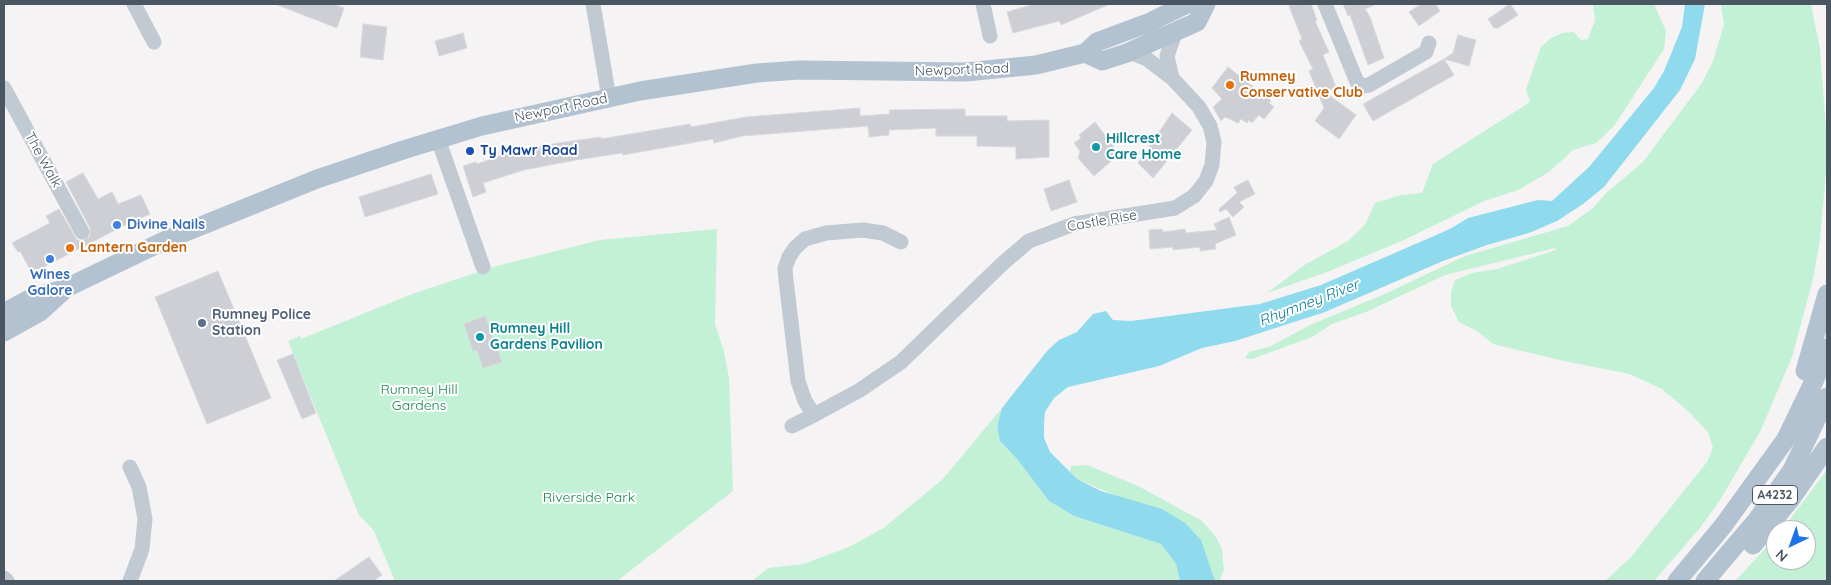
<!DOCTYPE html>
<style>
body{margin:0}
#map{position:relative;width:1831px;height:585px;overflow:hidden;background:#f5f3f3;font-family:Quicksand,sans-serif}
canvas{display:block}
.frame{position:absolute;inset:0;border:5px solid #4a5661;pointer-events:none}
.north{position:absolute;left:1766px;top:520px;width:50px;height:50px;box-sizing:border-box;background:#fff;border:1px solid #b7bbc0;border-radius:50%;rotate:222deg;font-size:14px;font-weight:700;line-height:20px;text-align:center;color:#4a5661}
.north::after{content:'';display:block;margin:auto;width:18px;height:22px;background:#1a73e8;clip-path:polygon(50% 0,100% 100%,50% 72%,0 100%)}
</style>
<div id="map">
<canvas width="1831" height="585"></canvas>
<div class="frame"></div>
<div class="north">N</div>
</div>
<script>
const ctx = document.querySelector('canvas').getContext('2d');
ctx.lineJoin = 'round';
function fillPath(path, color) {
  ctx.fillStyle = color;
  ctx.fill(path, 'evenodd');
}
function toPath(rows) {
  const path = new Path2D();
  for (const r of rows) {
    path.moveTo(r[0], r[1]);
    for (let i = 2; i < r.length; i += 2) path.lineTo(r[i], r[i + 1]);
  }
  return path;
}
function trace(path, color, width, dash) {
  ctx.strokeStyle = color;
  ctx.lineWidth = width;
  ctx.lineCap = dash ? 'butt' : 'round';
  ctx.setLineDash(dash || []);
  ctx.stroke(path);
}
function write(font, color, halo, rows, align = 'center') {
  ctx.font = font + ' Quicksand,sans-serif';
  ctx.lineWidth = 4;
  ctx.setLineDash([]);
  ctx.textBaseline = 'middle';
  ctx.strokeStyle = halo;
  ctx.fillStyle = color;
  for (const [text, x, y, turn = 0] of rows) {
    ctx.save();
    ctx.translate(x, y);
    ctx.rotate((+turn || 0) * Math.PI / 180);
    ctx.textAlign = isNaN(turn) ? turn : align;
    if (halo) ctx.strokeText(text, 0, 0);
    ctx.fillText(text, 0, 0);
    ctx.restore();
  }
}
fillPath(toPath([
 [1593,4,1654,4,1666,31,1664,49,1614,126,1596,143,1573,150,1549,172,1518,190,1484,201,1404,240,1327,272,1267,293,1306,264,1348,241,1365,225,1375,203,1401,195,1422,193,1433,164,1530,102,1526,89,1541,47,1551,38,1562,33,1574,32,1581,40,1588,39,1595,20],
 [1721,4,1811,4,1820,49,1826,129,1826,171,1820,240,1813,279,1792,357,1760,432,1720,500,1700,528,1654,581,1605,581,1631,557,1707,462,1713,448,1708,432,1687,410,1662,389,1630,374,1564,361,1493,344,1477,331,1459,322,1451,306,1451,292,1455,280,1472,273,1497,269,1556,250,1555,248,1445,275,1366,312,1332,324,1312,337,1252,359,1245,358,1249,352,1269,347,1310,325,1387,293,1465,256,1568,226,1593,208,1606,193,1643,162,1702,83,1713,61,1724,25],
 [717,229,715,324,724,351,729,378,733,491,617,581,395,581,374,531,359,515,288,341,300,336,301,339,412,294,493,267,600,240],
 [1002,408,997,427,1000,441,1017,459,1049,501,1074,516,1161,544,1176,564,1180,581,752,581,768,568,804,564,851,546,882,529,942,480],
 [1087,465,1138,486,1202,521,1216,537,1222,549,1224,570,1219,581,1215,581,1211,569,1124,499,1077,479,1070,472,1071,466],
 [1827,470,1827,581,1735,581,1776,537,1776,560,1806,560,1806,530,1782,530]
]), '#c3f1d5');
fillPath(toPath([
 [1685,4,1705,4,1695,59,1680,90,1604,187,1583,204,1557,221,1529,233,1487,245,1443,261,1325,312,1235,341,1202,348,1159,366,1068,387,1054,398,1045,412,1044,424,1044,438,1050,452,1077,479,1101,491,1162,509,1185,523,1201,540,1215,581,1180,581,1176,564,1161,544,1074,516,1049,501,1017,459,1000,441,997,427,1002,408,1047,351,1059,340,1077,332,1093,314,1106,311,1113,320,1131,321,1260,304,1321,285,1450,229,1468,218,1538,200,1552,201,1589,167,1654,88,1664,71,1682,27]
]), '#90daee');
const building = toPath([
 [275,4,333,4,344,8,337,28,275,4],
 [1035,4,1110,4,1061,25,1059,21,1013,33,1007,12,1035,4],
 [1295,4,1311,4,1317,20,1315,21,1329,52,1323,55,1336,87,1325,92,1356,115,1339,139,1315,121,1324,108,1309,71,1313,69,1299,41,1302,39,1289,6,1295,4],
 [1343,4,1377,4,1365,9,1370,17,1384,58,1368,65,1350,15,1348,16,1343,4],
 [1421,4,1435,4,1440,11,1419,26,1409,12,1421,4],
 [1510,4,1518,15,1498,28,1494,28,1488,19,1510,4],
 [363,24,387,27,383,60,360,57,363,24],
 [463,33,467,48,439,56,435,41,463,33],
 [1458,35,1476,40,1469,66,1444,59,1453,53,1458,35],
 [1444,59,1454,75,1373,121,1363,104,1444,59],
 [1228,67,1271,101,1269,103,1274,107,1264,119,1259,115,1252,123,1249,120,1247,123,1241,119,1238,123,1225,117,1221,121,1213,107,1222,99,1212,88,1228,67],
 [860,108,860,116,890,114,889,110,965,109,965,116,1007,116,1007,121,1049,120,1049,157,1016,159,1016,147,977,146,977,136,936,136,936,128,889,130,889,135,869,137,868,126,742,136,714,143,713,139,623,155,622,153,576,160,524,170,483,183,486,192,473,197,463,166,476,162,477,164,511,152,558,143,601,137,601,139,690,124,691,127,746,117,860,108],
 [1172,113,1192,130,1153,178,1138,163,1172,113],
 [1095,122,1119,154,1094,176,1078,158,1080,151,1074,143,1081,138,1079,135,1095,122],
 [83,173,98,199,112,192,118,204,141,195,150,214,123,226,32,273,20,251,18,252,12,243,50,223,46,216,59,209,77,240,82,241,90,236,90,228,66,182,83,173],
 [431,174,438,194,365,217,359,197,431,174],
 [1069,180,1077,202,1051,211,1044,189,1069,180],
 [1248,180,1255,194,1239,202,1244,207,1233,217,1226,209,1220,212,1219,209,1237,193,1234,187,1248,180],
 [1229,217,1236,235,1215,244,1216,249,1200,251,1200,247,1173,250,1173,247,1150,249,1149,230,1162,229,1163,232,1185,229,1186,233,1217,230,1214,224,1229,217],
 [218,271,271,398,207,424,155,297,218,271],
 [485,316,502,362,483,368,477,350,473,351,464,324,485,316],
 [293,354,316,413,302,419,277,360,293,354],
 [369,557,382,575,373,581,334,581,369,557]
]);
fillPath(building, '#cdcfd5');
trace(building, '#d7d9de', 1);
trace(toPath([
 [134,4,154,42],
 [593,4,609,98],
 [983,4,990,36],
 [1325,4,1357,82,1363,86,1369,85,1426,52,1429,43],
 [1172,78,1167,56,1175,33],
 [4,88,82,232],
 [438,139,483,267],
 [901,242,883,233,863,230,826,233,805,239,795,248,789,257,785,268,786,280,798,381,805,401,814,415,860,390,901,362,1002,264,1029,241,1074,224,1175,208,1194,196,1206,181,1212,165,1214,142,1210,126,1199,107,1172,78,1147,59,1130,52],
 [792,426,814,415],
 [130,467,139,487,145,519,142,549,130,581],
 [4,578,7,581]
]), '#c1cad2', 15);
trace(toPath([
 [1085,53,1102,61,1127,53,1197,22,1206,4],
 [4,313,31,298,64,289,166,240,317,179,403,150,482,126,640,91,757,73,799,70,966,72,1036,65,1085,53,1097,42,1148,23,1187,4,1201,4],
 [4,332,40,312,62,292],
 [1805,371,1827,294],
 [1753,545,1790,500,1827,447],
 [1677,581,1723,526,1786,439,1815,379,1827,348],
 [1705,581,1757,520,1792,470,1827,397]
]), '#b3c2d1', 19);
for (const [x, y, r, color] of [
 [1230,85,5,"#e8710a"],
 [1096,147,5,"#0f9aa8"],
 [470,151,5,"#1a4fb4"],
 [117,225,5,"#3f7fe0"],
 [70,248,5,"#e8710a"],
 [50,259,5,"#3f7fe0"],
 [202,323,5,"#5c6f8a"],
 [480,337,5,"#0f9aa8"]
]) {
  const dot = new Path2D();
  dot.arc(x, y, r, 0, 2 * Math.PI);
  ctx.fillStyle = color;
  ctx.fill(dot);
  trace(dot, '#fff', 2);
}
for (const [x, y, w] of [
 [1775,495,45]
]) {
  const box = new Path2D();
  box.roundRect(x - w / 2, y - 9.5, w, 19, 4);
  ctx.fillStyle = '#fff';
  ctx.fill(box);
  trace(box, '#4a5661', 1);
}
write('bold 12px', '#4a5661', null, [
 ["A4232",1775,495]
]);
write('14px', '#4a5661', '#fff', [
 ["Newport Road",962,70,-2],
 ["Newport Road",561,108,-12],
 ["The Walk",43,160,61],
 ["Castle Rise",1102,221,-10]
]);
write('bold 14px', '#c56008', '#fff', [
 ["Rumney",1240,77],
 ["Conservative Club",1240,93],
 ["Lantern Garden",80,248]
], 'left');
write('bold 14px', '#0d838f', '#fff', [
 ["Hillcrest",1106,139],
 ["Care Home",1106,155],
 ["Rumney Hill",490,329],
 ["Gardens Pavilion",490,345]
], 'left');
write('bold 14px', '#164399', '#fff', [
 ["Ty Mawr Road",480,151]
], 'left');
write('bold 14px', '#366cbe', '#fff', [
 ["Divine Nails",127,225],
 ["Wines",50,275,"center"],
 ["Galore",50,291,"center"]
], 'left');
write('bold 14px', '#4e5e75', '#fff', [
 ["Rumney Police",212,315],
 ["Station",212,331]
], 'left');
write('14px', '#17864f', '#fff', [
 ["Rumney Hill",419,390],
 ["Gardens",419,406],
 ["Riverside Park",589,498]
]);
write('italic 15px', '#0c7c9b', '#fff', [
 ["Rhymney River",1309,303,-21]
]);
</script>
